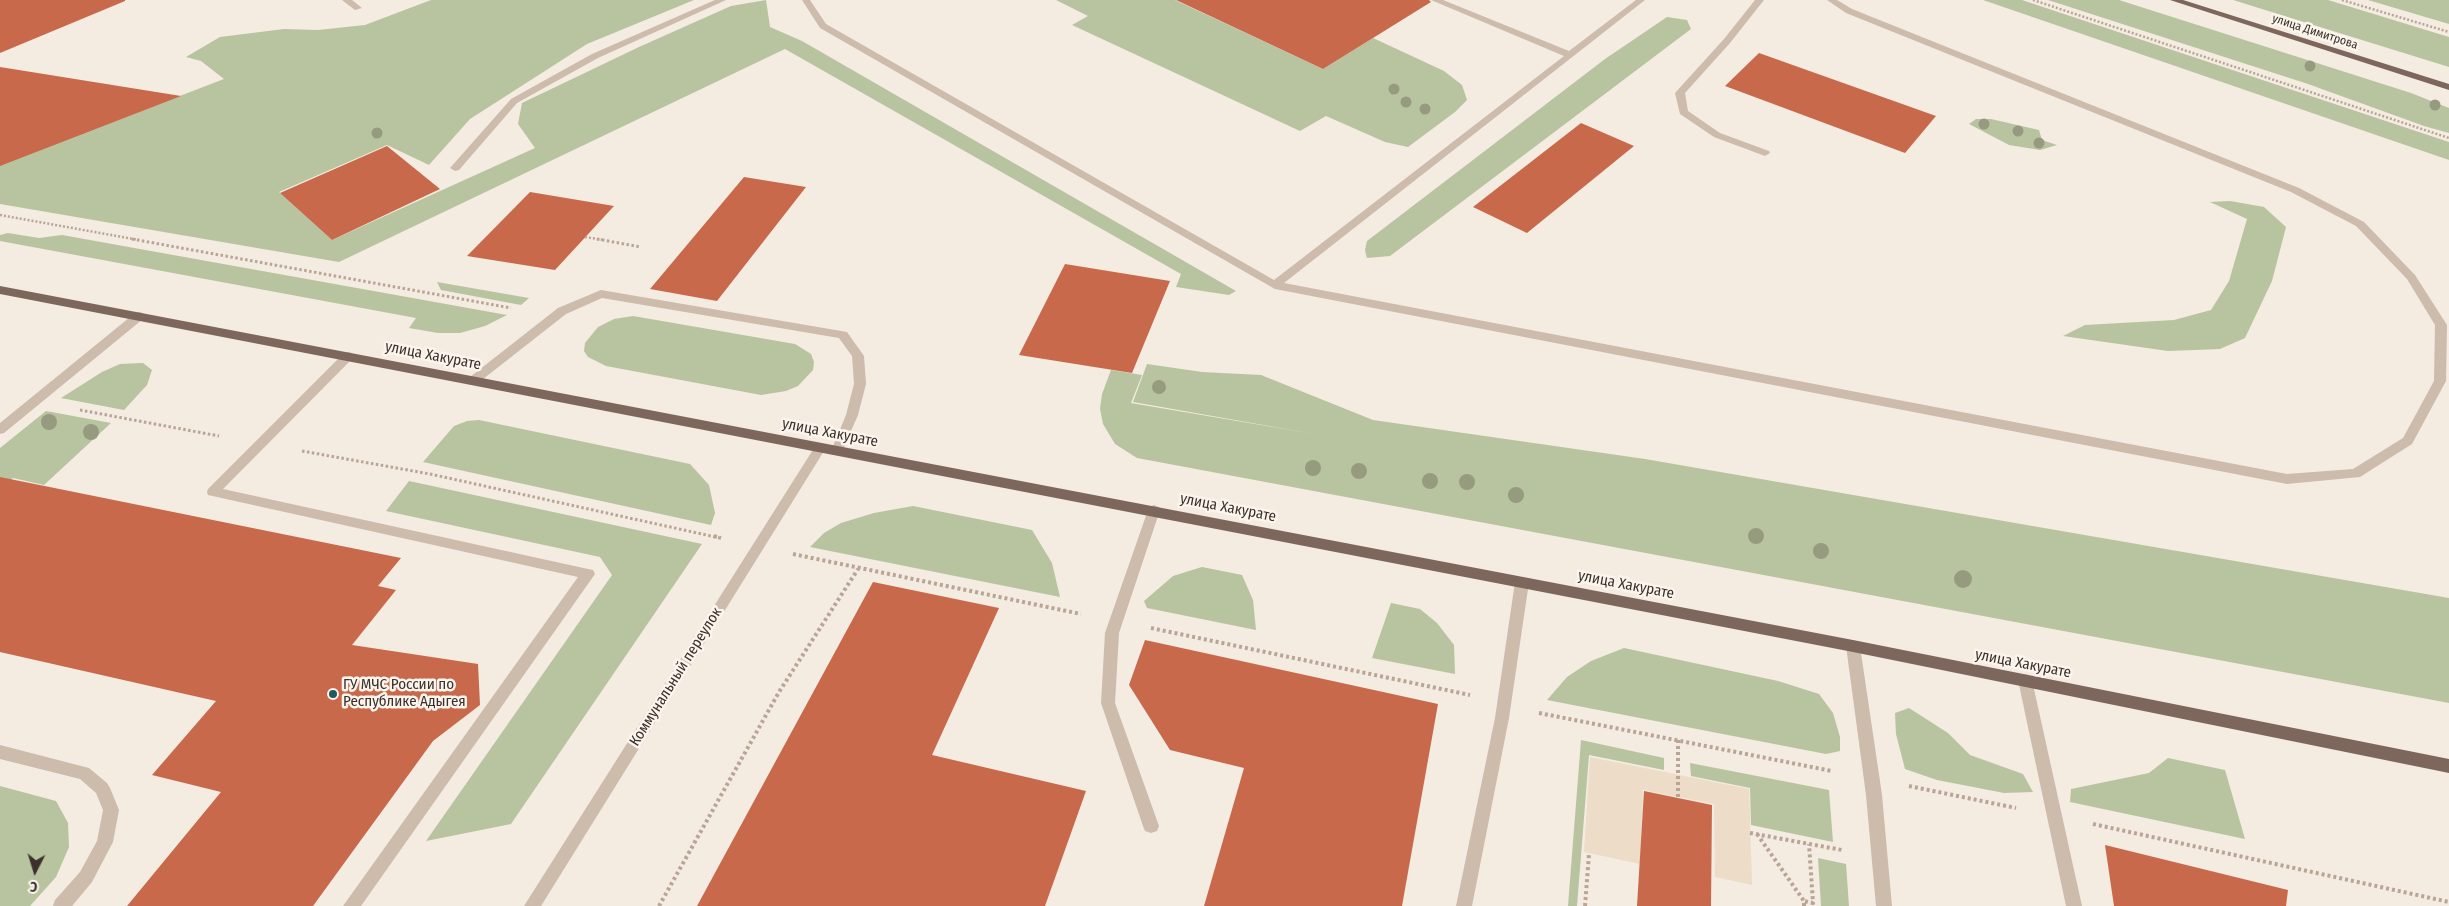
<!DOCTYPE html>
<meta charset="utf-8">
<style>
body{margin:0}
#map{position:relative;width:2449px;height:906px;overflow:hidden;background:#f4ebe1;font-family:"Fira Sans Condensed",sans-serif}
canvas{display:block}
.north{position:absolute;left:10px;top:846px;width:50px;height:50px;-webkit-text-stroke:4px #fbf5ee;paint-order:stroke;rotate:185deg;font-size:14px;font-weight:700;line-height:20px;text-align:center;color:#3b302b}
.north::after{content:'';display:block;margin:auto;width:18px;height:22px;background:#3b302b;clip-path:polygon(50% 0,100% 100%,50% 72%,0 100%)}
</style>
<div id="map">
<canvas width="2449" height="906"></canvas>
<div class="north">С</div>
</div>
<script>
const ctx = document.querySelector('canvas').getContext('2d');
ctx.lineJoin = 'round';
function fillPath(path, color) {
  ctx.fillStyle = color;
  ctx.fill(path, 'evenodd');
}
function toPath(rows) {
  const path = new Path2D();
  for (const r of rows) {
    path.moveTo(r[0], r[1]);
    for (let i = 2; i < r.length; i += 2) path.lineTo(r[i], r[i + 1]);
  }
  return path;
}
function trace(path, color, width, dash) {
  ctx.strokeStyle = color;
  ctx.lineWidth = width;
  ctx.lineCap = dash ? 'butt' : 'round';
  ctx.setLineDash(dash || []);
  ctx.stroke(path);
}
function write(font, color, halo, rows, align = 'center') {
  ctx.font = font + ' "Fira Sans Condensed",sans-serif';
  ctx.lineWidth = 5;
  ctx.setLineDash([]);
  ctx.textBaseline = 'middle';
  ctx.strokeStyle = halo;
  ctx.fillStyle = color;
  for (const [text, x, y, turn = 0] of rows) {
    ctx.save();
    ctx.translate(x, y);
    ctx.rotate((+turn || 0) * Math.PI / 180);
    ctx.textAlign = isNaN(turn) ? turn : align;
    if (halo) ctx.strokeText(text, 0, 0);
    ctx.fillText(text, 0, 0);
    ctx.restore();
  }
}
fillPath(toPath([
 [431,0,694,0,587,44,470,119,429,165,387,145,279,192,332,240,535,148,518,124,522,103,639,47,731,6,766,0,770,27,802,41,1236,291,1229,295,1176,287,1181,274,785,49,339,262,0,204,0,165,224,79,201,61,186,57,220,37,284,29,318,30,365,25],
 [1056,0,1175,0,1323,69,1373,38,1444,71,1462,85,1467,100,1455,112,1408,147,1385,142,1326,116,1300,131,1072,25,1088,16],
 [1983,0,2022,0,2449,142,2449,160],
 [2048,0,2119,0,2411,93,2449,108,2449,133,2424,126,2308,84],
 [2233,0,2328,0,2449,37,2449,67],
 [2368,0,2449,0,2449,24],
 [1667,17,1687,20,1691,29,1390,256,1367,258,1365,250,1367,241,1605,59],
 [1976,119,1991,119,2039,130,2042,140,2057,145,2040,150,2009,145,1969,124],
 [2230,201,2264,207,2286,227,2272,281,2245,338,2220,349,2168,351,2063,336,2085,325,2174,320,2211,310,2229,281,2247,219,2210,202],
 [8,233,39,238,62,235,507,315,485,326,460,333,438,333,409,328,416,318,0,241,0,235],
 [437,282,529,298,521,305,441,290],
 [633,316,795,344,811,354,814,362,813,370,798,386,786,391,761,395,606,366,588,357,584,351,585,343,598,327,614,319],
 [143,363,152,370,147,385,124,410,61,398,102,372,120,364],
 [1147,364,1202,372,1261,375,1373,420,1645,459,2449,598,2449,703,1137,458,1115,444,1103,424,1100,409,1102,394,1111,370,1142,375,1131,403,1314,434,1133,402],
 [46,411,111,423,44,485,13,478,0,490,0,448],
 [479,420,690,464,709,485,715,513,711,525,423,462,454,426,467,421],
 [409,481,702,544,511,824,426,841,612,575,600,557,386,511],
 [913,506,1032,530,1052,563,1060,597,810,547,824,533,841,523,874,513],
 [1202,567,1242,575,1253,600,1256,630,1147,608,1144,601,1173,576],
 [1391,603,1420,609,1437,623,1454,645,1455,674,1372,658],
 [1624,648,1778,681,1819,694,1833,713,1840,737,1840,751,1826,754,1547,700,1567,677,1591,661],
 [1909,708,1948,733,1970,755,2023,774,2033,792,2004,793,1937,780,1905,769,1896,734,1895,713],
 [1581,740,1664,758,1664,770,1589,755,1577,906,1568,906],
 [2168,758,2225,770,2245,839,2070,802,2071,789,2149,773],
 [1690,763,1829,790,1833,842,1751,825,1750,788,1691,776],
 [0,786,56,801,68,823,69,847,56,877,30,906,0,906],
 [1818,858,1846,864,1849,906,1821,906]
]), '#b8c4a0');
fillPath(toPath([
 [1590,757,1749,789,1752,885,1715,877,1714,804,1643,790,1640,864,1584,852]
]), '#ecdcc8');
fillPath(toPath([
 [0,0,125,0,125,1,0,53],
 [1176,0,1429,0,1431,2,1323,69],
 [1759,53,1936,116,1905,153,1725,86],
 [0,67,181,96,0,166],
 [1581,123,1634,146,1527,233,1473,207],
 [387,146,440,189,332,240,280,193],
 [744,177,806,187,717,301,650,289],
 [530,192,614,206,555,270,467,256],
 [1065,264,1170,281,1132,373,1019,355],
 [0,477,401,558,378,586,396,590,352,645,478,664,480,705,433,741,313,906,127,906,221,792,152,775,216,701,0,652],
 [873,582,999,608,932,755,1086,791,1045,906,697,906],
 [1145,640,1438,704,1402,906,1204,906,1244,768,1170,750,1129,685],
 [1644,791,1712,805,1711,906,1637,906],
 [2105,845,2288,890,2286,906,2114,906]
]), '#c8694b');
trace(toPath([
 [2033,0,2449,138],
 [2342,0,2449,32],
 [0,215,139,240],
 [585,237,604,240]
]), '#b9a596', 2.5, [2, 2]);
trace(toPath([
 [132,239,511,308],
 [597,239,641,247],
 [80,410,219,436],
 [302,451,430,474,720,538]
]), '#b9a596', 3, [2.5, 2.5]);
trace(toPath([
 [714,536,721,538],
 [793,554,1081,614],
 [1151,628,1470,695],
 [1539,713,1832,771],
 [1678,740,1678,798],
 [1909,786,2016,808],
 [2093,824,2449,902],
 [1750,833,1842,850],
 [1757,834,1804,901],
 [659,906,779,692,858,569],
 [1585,906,1589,854],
 [1804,906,1804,901,1813,903,1809,844]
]), '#b9a596', 4, [3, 3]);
fillPath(toPath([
 [342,0,352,0,362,8,355,10,342,0],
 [715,0,726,0,598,58,517,103,459,170,455,171,450,168,511,99,592,54,715,0],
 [802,0,810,0,826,24,1274,280,1564,56,1431,0,1443,0,1569,51,1636,0,1645,0,1284,283,2287,474,2353,469,2403,438,2434,381,2435,325,2407,279,2356,226,2291,192,1846,13,1827,0,1837,0,1852,9,2299,188,2364,222,2415,275,2447,325,2446,381,2412,444,2360,477,2287,484,1275,289,820,28,802,0],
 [1755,0,1764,0,1730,43,1685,93,1688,111,1720,133,1769,151,1770,153,1765,156,1714,137,1680,114,1675,93,1724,39,1755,0],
 [601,290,847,332,864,356,866,384,858,415,841,454,833,454,831,451,846,415,854,384,852,356,839,338,602,298,566,314,478,383,470,383,468,380,470,377,558,308,601,290],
 [139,312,143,313,145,316,143,319,4,433,0,434,0,423,135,313,139,312],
 [348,352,352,353,354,356,352,359,223,489,588,569,593,570,595,574,361,906,343,906,578,577,208,495,207,492,208,489,344,353,348,352],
 [820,443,824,445,826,448,824,451,541,906,524,906,816,445,820,443],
 [1154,505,1159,507,1160,510,1119,633,1115,703,1159,826,1157,831,1151,833,1145,831,1143,826,1101,703,1105,633,1148,510,1149,507,1154,505],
 [1522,577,1527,578,1529,582,1509,718,1472,906,1456,906,1495,718,1515,582,1517,578,1522,577],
 [1853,640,1858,642,1860,646,1882,795,1892,906,1876,906,1866,795,1846,646,1848,642,1853,640],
 [2025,674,2030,676,2032,680,2082,906,2066,906,2018,680,2020,676,2025,674],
 [0,745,89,768,107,783,110,788,119,810,113,842,92,882,72,906,53,906,55,900,80,872,97,841,103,810,96,793,80,779,0,759,0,745]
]), '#cdbbac');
fillPath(toPath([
 [2170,0,2183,0,2449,84,2449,90,2170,0],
 [0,286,1853,640,2449,759,2449,773,1853,652,0,294,0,286]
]), '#7d675c');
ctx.fillStyle = '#969b7f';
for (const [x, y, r] of [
 [2310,66,5.5],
 [1394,89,5.5],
 [1406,102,5.5],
 [2435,105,5.5],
 [1425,109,5.5],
 [1984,124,5.5],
 [2018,131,5.5],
 [377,133,5.5],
 [2039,143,5.5],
 [1159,387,7],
 [49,422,8],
 [91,432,8],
 [1313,468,8],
 [1359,471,8],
 [1430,481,8],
 [1467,482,8],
 [1516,495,8],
 [1756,536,8],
 [1821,551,8],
 [1963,579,9]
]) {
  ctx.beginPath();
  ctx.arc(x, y, r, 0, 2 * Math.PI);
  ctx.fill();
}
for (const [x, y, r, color] of [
 [333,694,5,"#1f5a5e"]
]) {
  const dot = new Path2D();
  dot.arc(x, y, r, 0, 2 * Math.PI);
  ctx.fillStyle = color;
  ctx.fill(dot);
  trace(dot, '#fbf5ee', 2);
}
write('12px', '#3b302b', '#fbf5ee', [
 ["улица Димитрова",2315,32,18]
]);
write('15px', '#3b302b', '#fbf5ee', [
 ["улица Хакурате",433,356,11],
 ["улица Хакурате",830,433,11],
 ["улица Хакурате",1228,508,11],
 ["улица Хакурате",1626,585,11],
 ["улица Хакурате",2023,664,11],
 ["Коммунальный переулок",676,677,-58]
]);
write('15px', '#3b302b', '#fbf5ee', [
 ["ГУ МЧС России по",343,685],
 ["Республике Адыгея",343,702]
], 'left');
</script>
